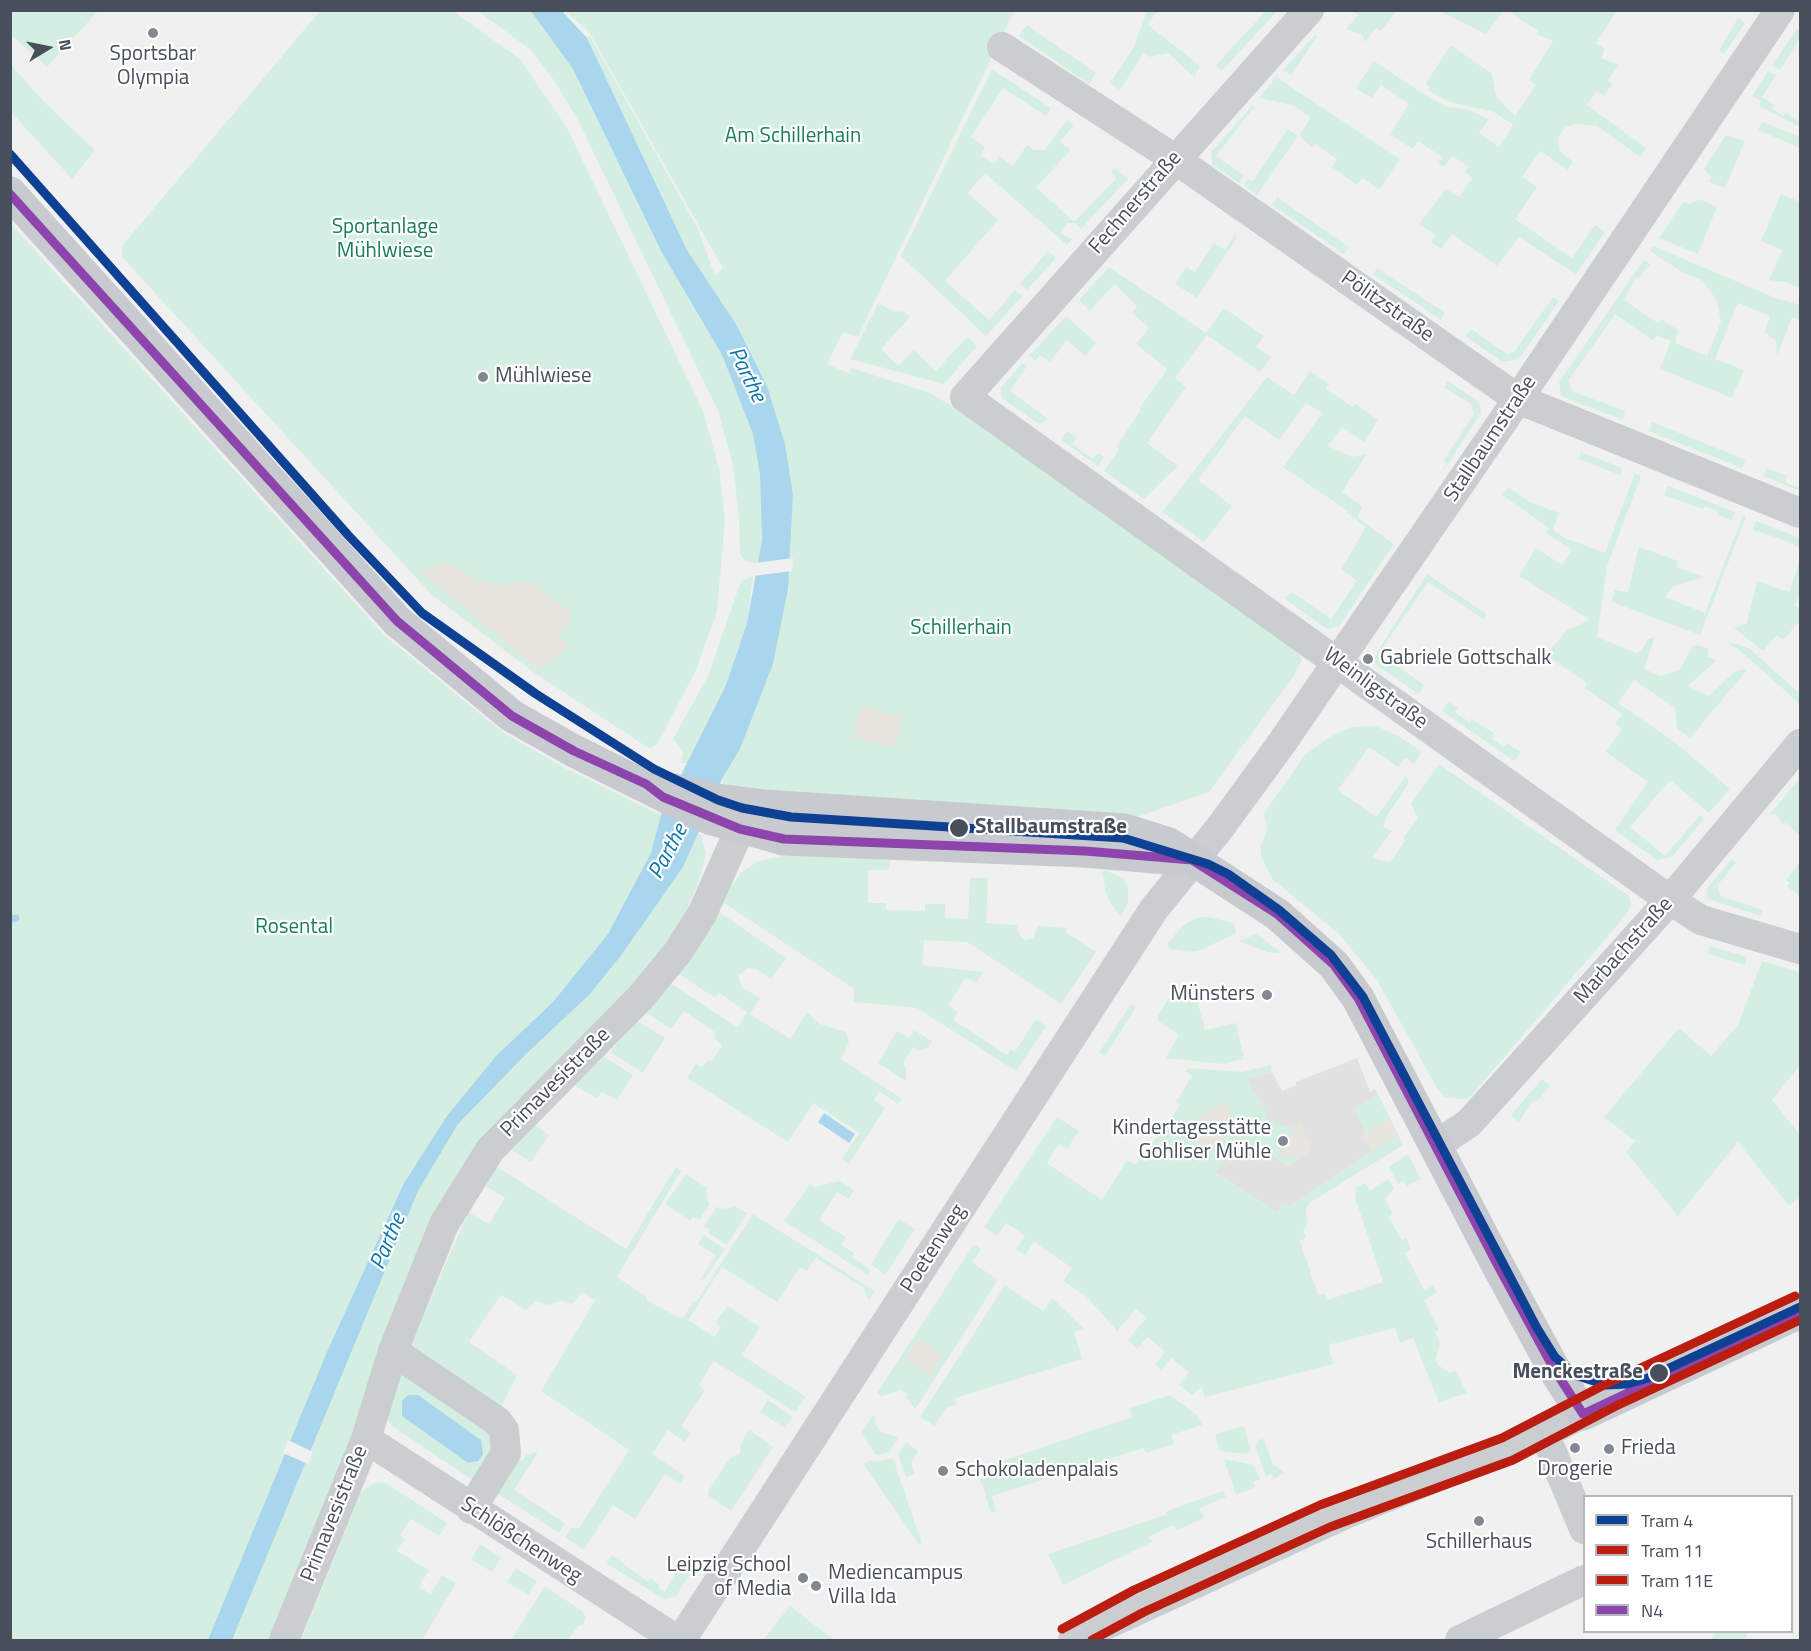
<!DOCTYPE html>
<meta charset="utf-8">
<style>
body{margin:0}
#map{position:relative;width:1811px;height:1651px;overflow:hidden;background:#f0f0f0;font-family:"Titillium Web",sans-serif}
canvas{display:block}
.frame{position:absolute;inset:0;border:12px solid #474f5c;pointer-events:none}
.legend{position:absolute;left:1583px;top:1495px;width:210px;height:138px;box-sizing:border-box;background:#fff;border:2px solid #b5b9be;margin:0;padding:8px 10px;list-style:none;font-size:18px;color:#474f5c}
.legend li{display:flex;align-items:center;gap:12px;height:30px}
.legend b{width:30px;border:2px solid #b5b9be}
.north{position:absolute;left:18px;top:18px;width:60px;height:60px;-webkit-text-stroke:4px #fff;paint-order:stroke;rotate:80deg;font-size:16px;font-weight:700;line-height:24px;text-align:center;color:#474f5c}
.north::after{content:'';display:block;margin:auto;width:21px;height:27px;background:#474f5c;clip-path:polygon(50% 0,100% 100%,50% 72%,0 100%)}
</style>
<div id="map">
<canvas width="1811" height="1651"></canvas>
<div class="frame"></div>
<ul class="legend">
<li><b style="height:8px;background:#0e4094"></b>Tram 4</li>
<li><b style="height:8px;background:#bb1e10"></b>Tram 11</li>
<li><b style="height:8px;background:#bb1e10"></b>Tram 11E</li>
<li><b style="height:8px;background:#8e44ad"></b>N4</li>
</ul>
<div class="north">N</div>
</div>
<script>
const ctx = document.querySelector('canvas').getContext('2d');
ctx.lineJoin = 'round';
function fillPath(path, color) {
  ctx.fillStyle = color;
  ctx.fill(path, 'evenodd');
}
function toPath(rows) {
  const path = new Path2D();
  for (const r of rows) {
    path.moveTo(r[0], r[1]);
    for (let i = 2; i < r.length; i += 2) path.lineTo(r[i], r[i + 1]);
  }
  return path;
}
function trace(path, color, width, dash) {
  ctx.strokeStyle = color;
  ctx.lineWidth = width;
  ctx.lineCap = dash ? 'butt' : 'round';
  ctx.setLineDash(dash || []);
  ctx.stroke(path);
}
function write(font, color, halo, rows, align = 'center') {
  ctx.font = font + ' "Titillium Web",sans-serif';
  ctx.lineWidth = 4.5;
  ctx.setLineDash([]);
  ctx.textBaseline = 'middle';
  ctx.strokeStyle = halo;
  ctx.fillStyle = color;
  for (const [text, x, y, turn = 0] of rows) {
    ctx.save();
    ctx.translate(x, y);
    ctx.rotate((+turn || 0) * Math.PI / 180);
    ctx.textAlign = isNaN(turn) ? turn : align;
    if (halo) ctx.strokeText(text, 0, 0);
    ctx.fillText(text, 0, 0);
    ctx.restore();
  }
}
fillPath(toPath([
 [1357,1058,1370,1092,1375,1089,1403,1145,1285,1217,1159,1137,1185,1097,1272,1072,1282,1091,1296,1085,1296,1082]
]), '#e2e1e2');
fillPath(toPath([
 [11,10,98,10,98,11,47,67,11,35],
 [320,11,453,11,520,59,567,128,703,411,719,468,725,519,717,612,695,672,658,743,650,749,533,672,432,595,122,257,122,246],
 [478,11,531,11,538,18,573,69,661,251,722,355,753,434,760,475,762,540,758,563,746,562,740,554,739,518,733,465,718,411,577,118,555,82,531,50],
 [565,11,1014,11,858,337,843,332,827,364,850,374,851,368,930,393,965,414,1297,652,1302,659,1295,674,1209,792,1134,818,726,788,722,779,740,749,773,663,788,589,793,495,736,324,687,250,587,38,590,36,698,229,715,276,723,268,589,32],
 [1147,11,1158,11,1147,24,1200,66,1194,77,1168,53,1150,57,1144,53,1120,90,1110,83,1133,49],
 [1266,11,1277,11,1222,71,1216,65],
 [1353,11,1396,11,1381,31,1376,28,1365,42,1362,35,1346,29,1358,15],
 [1439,11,1503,11,1486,34],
 [1508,11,1617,11,1596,43,1605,49,1601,58,1619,65,1608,80,1612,84,1604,96,1597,91,1587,105,1646,148,1640,157,1597,126,1577,124,1565,127,1558,138,1560,151,1573,162,1568,170,1540,151,1522,177,1537,187,1515,219,1572,258,1595,225,1605,232,1576,274,1519,237,1497,266,1452,234,1441,249,1431,242,1436,235,1419,224,1446,189,1459,197,1472,178,1465,172,1469,167,1452,156,1444,167,1438,163,1442,157,1418,141,1413,149,1390,134,1409,104,1381,85,1372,98,1356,88,1374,61,1419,91,1447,107,1467,109,1489,119,1479,133,1499,147,1513,125,1494,112,1449,102,1431,92,1426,83,1451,45,1492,74,1496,96,1515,116,1536,85,1529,80,1553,41,1536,34,1538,31],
 [1738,18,1745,23,1724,54,1719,51],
 [1027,25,1096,73,1089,84,1019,36],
 [1797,29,1800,31,1800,38,1780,70,1772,65],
 [1315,35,1317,37,1291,75,1283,70],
 [11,65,44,102,95,150,72,179,11,112],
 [992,69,1051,108,1046,116,1003,88,971,137,985,147,981,156,994,164,999,156,1013,166,1027,145,1034,150,1045,150,1067,120,1074,125,1060,142,1071,150,1036,187,1074,222,1117,178,1111,172,1115,168,1128,179,1081,229,1075,223,1067,223,1060,233,1072,239,1067,245,985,173,968,193,998,220,945,281,989,320,1015,290,1022,296,986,336,901,256],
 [1768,71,1776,75,1762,97,1774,105,1772,109,1783,116,1786,112,1800,122,1800,127,1759,106,1761,101,1752,96],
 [1276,77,1400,159,1379,190,1363,178,1357,185,1332,167,1337,159,1315,144,1312,148,1299,135,1311,118,1295,106,1259,98],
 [1252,106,1254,107,1216,156,1244,175,1239,183,1212,164,1211,152],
 [1762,122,1800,137,1800,148,1758,130],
 [1288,129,1298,136,1257,195,1244,185,1248,179,1253,181],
 [1726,135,1745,141,1725,188,1709,182,1711,177,1704,169],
 [1781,194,1800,202,1800,288,1785,282,1769,280,1782,250,1761,241],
 [1277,197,1349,247,1344,254,1272,205],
 [1699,199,1717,207,1698,254,1659,238,1683,202,1689,204],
 [10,223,384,635,501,731,565,768,701,835,706,853,698,883,678,929,610,1019,478,1144,344,1458,272,1640,11,1640],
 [1234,235,1237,238,1197,298,1175,284,1186,267,1195,272,1214,243,1225,250],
 [1653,246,1778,299,1800,305,1800,320,1792,317,1777,357,1776,341,1765,332,1770,316,1738,303,1715,359,1744,370,1732,398,1660,369,1671,341,1657,335,1652,340,1615,314,1569,380,1572,391,1625,411,1623,420,1561,396,1559,382,1644,260,1650,264,1639,278,1636,277,1624,300,1658,323,1661,319,1678,330,1675,343,1707,356,1721,322,1717,301,1703,281,1682,272,1650,251],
 [1048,251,1056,258,1027,290,1020,284],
 [1109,267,1206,333,1224,308,1264,336,1256,347,1271,357,1260,372,1207,335,1175,378,1186,387,1147,443,1178,466,1144,499,1104,471,1119,449,1116,447,1141,410,1139,409,1167,369,1136,344,1149,328,1132,313,1137,306,1114,284,1090,311,1079,300],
 [1377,268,1445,313,1441,320,1373,274],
 [1553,297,1559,301,1519,359,1503,362,1465,336,1471,329,1507,354,1514,352],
 [878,303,895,312,903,311,910,317,881,349,898,366,914,350,936,371,967,337,977,346,944,384,850,359],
 [1066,316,1096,343,1085,356,1067,340,1050,362,1040,355,1035,361,1029,356],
 [1022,363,1027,366,1010,391,1048,419,1039,424,1002,398,1001,387],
 [1310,371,1329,384,1326,389,1353,407,1356,404,1378,420,1364,442,1342,427,1328,446,1352,457,1367,454,1342,492,1363,507,1357,517,1394,544,1339,626,1327,629,1284,598,1292,592,1331,619,1357,581,1341,569,1366,527,1347,513,1348,511,1283,467,1322,413,1306,403,1279,440,1245,416,1198,480,1232,506,1204,542,1162,512,1267,377,1294,395],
 [1448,381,1479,402,1481,413,1441,474,1447,462,1444,460,1474,414,1471,404,1444,387],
 [1652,422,1746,460,1742,468,1649,431],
 [1067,431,1077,438,1072,444,1093,459,1098,453,1104,457,1098,466,1061,440],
 [1581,452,1622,468,1620,475,1579,459],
 [1766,468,1787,476,1785,482,1800,488,1800,491,1763,476],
 [1635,473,1641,476,1607,566,1597,637,1636,653,1641,651,1648,639,1655,637,1644,669,1661,676,1679,670,1693,646,1698,645,1709,649,1707,657,1717,660,1688,686,1709,696,1733,673,1742,669,1747,670,1690,738,1677,728,1675,708,1634,680,1618,703,1676,743,1730,789,1709,813,1670,780,1630,827,1665,856,1700,815,1704,819,1672,857,1657,860,1615,830,1648,782,1606,752,1622,729,1615,724,1622,714,1585,688,1587,683,1546,655,1567,630,1590,620,1519,576,1536,548,1562,565,1572,550,1546,533,1549,528,1502,495,1508,487,1530,502,1559,513,1553,530,1565,538,1605,553],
 [1668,486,1735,512,1732,520,1717,515,1717,511,1704,506,1703,509,1664,495],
 [1743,515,1746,517,1700,635,1612,602,1615,590,1628,592,1639,547,1678,561,1677,567,1704,577,1674,586,1665,597,1705,613],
 [1756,521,1800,538,1800,548,1781,539,1753,530],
 [1800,560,1800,592,1795,606,1800,608,1800,621,1783,640,1777,635,1763,651,1734,628,1747,623,1757,581,1789,592],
 [1427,574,1487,614,1483,619,1428,582,1379,653,1424,685,1419,694,1376,665,1374,657],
 [753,576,747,623,726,685,687,763,681,763,683,752,673,739,708,676,741,581],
 [1729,642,1749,648,1800,694,1800,704,1737,648,1728,644],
 [1448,702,1458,708,1455,712,1469,722,1472,719,1484,727,1494,733,1491,738,1504,747,1507,743,1521,752,1514,761,1442,711],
 [1376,726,1400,737,1422,752,1414,764,1405,758,1398,767,1369,747,1338,790,1376,817,1406,776,1409,783,1388,814,1383,826,1392,831,1372,858,1390,862,1406,840,1403,838,1418,818,1411,803,1439,764,1629,896,1631,906,1626,915,1471,1096,1463,1099,1445,1097,1437,1088,1377,980,1339,934,1272,879,1261,857,1261,845,1267,829,1264,813,1305,755,1328,738,1351,727],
 [1800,778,1800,836,1786,823,1782,824,1777,815,1770,814],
 [793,854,890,859,889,870,868,870,868,903,886,903,886,910,925,911,925,904,945,904,945,918,968,919,970,878,988,878,986,923,1017,925,1018,933,1024,940,1033,938,1038,926,1066,928,1067,933,1096,952,1061,1004,967,942,924,940,922,965,983,972,976,983,966,977,948,1005,958,1012,953,1020,1007,1055,1011,1049,1015,1052,1036,1019,1046,1026,1016,1071,917,1008,854,1002,854,989,721,901,741,873,758,861],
 [1732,859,1736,862,1718,885,1720,896,1763,910,1761,916,1708,899,1706,889],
 [1800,862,1800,897,1787,886,1790,883,1786,880],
 [1105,870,1124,879,1128,887,1128,903,1121,917,1109,901,1105,889,1102,872],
 [715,909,786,958,771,979,756,969,747,968,738,976,742,987,760,998,750,1014,790,1039,807,1012,820,1024,846,1032,849,1043,841,1059,902,1099,898,1104,879,1091,874,1100,885,1108,849,1164,842,1159,859,1133,813,1103,788,1142,687,1078,696,1064,702,1067,709,1060,712,1061,722,1045,714,1038,716,1033,684,1011,671,1029,646,1012,669,982,738,1028,747,1012,719,993,715,998,676,972],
 [1208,917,1234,923,1236,933,1201,950,1190,952,1170,949,1167,945,1182,926,1196,918],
 [1256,934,1262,938,1282,953,1267,952,1239,941],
 [1710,946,1747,957,1745,965,1708,954],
 [1762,961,1800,972,1800,1065,1772,1100,1800,1135,1800,1197,1789,1206,1738,1142,1678,1216,1626,1152,1635,1141,1604,1117,1679,1028,1711,1056,1738,1025],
 [1193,984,1205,1030,1236,1023,1244,1059,1223,1064,1166,1058,1179,1035,1158,1021,1158,1015,1176,988],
 [1131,1004,1136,1007,1105,1056,1099,1053],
 [637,1021,665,1038,643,1073,610,1052],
 [914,1030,932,1041,928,1048,919,1051,913,1047,903,1064,906,1067,906,1081,878,1063,897,1031,909,1038],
 [604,1057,633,1075,617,1100,602,1092,597,1098,574,1085],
 [1271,1065,1272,1072,1248,1079,1267,1114,1266,1120,1292,1128,1296,1133,1284,1148,1298,1159,1288,1166,1242,1137,1215,1173,1277,1212,1282,1203,1288,1207,1397,1134,1403,1145,1309,1203,1306,1210,1307,1227,1303,1229,1306,1238,1300,1241,1318,1295,1325,1294,1327,1300,1383,1282,1355,1197,1356,1188,1365,1183,1370,1191,1389,1179,1394,1189,1385,1199,1393,1214,1388,1217,1402,1240,1406,1238,1411,1249,1405,1253,1424,1290,1433,1286,1437,1293,1424,1300,1439,1330,1435,1332,1440,1343,1436,1359,1438,1365,1450,1373,1456,1371,1467,1393,1439,1402,1413,1338,1400,1343,1395,1328,1328,1345,1333,1364,1205,1397,1201,1387,1192,1395,1179,1385,1189,1372,1171,1358,1161,1370,1155,1364,1165,1352,1148,1337,1137,1349,1128,1340,1146,1318,1136,1309,1117,1331,1086,1296,1063,1281,1072,1268,1034,1242,1025,1255,1016,1249,1025,1236,1006,1223,997,1236,984,1227,1057,1117,1079,1131,1067,1149,1059,1144,1047,1163,1102,1200,1127,1160,1135,1165,1169,1122,1180,1105,1176,1102,1192,1076,1186,1071,1189,1068,1243,1072],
 [1542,1079,1550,1086,1538,1100,1533,1101,1519,1122,1511,1115],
 [1378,1095,1390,1119,1366,1134,1354,1108],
 [534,1124,549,1135,531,1162,512,1150],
 [1408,1154,1421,1179,1407,1186,1403,1181,1398,1184,1389,1167],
 [497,1167,626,1249,676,1167,681,1171,617,1277,647,1297,646,1300,682,1319,694,1301,696,1302,753,1214,875,1291,868,1301,864,1288,816,1258,807,1271,800,1267,777,1302,722,1267,688,1320,715,1337,721,1327,715,1322,728,1306,760,1327,742,1355,806,1397,795,1412,714,1361,699,1385,705,1390,681,1426,691,1433,685,1442,668,1430,652,1454,685,1476,680,1484,665,1474,635,1519,613,1505,584,1550,565,1537,571,1528,579,1528,629,1450,541,1391,595,1300,582,1292,573,1304,562,1301,547,1305,537,1301,526,1310,501,1295,469,1342,517,1375,498,1413,408,1352,468,1212,489,1224,505,1198,484,1185],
 [686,1174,707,1188,706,1197,710,1204,699,1220,693,1217,690,1221,665,1204],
 [840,1181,854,1190,849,1199,837,1192,819,1220,846,1237,841,1245,854,1253,852,1257,871,1270,868,1275,784,1221,810,1184,814,1187],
 [734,1206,747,1213,727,1245,708,1233,710,1230,704,1226,716,1207,726,1209],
 [899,1219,915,1229,885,1275,871,1264],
 [703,1235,725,1249,704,1280,700,1280,716,1255,698,1244],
 [974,1244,981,1249,972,1262,998,1280,920,1402,915,1409,906,1397,908,1394,901,1390,882,1396,877,1393],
 [1005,1285,1043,1311,1052,1298,1084,1329,1074,1332,1082,1359,955,1398,957,1404,946,1408,934,1426,920,1417],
 [401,1368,497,1438,480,1485,392,1426,387,1419],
 [1170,1395,1198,1416,1202,1425,1171,1435,1174,1444,1146,1453,1143,1448,992,1496,996,1511,991,1513,980,1478,990,1474,999,1462,1132,1417,1130,1408],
 [768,1400,793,1417,785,1428,760,1412],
 [874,1414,875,1424,881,1432,898,1437,890,1452,876,1455,861,1433],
 [1244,1426,1251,1452,1244,1454,1220,1451,1215,1434],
 [749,1430,773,1447,731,1511,708,1495,709,1490,730,1458,740,1453,741,1443],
 [1264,1439,1273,1464,1285,1473,1274,1479,1271,1474,1266,1477,1255,1445,1258,1440],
 [906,1442,918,1451,911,1463,915,1474,906,1477,898,1455],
 [538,1452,514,1490,562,1521,565,1524,559,1533,495,1492,518,1458,522,1461,526,1455],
 [893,1458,921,1541,920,1546,864,1465,870,1460,875,1462],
 [1224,1459,1254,1465,1260,1479,1253,1482,1255,1487,1236,1495],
 [376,1482,386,1483,447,1523,439,1536,411,1519,400,1535,405,1539,397,1551,429,1570,419,1587,430,1594,442,1575,456,1583,422,1640,301,1640,361,1492],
 [1223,1491,1226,1497,1199,1508,1204,1518,1177,1530,1173,1525,1149,1537,1152,1542,1063,1585,1048,1554,1165,1515,1167,1511],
 [480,1544,501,1558,492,1572,471,1559],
 [612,1555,648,1582,650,1578,660,1585,658,1588,665,1592,681,1563,692,1571,676,1596,664,1599,606,1563],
 [516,1568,537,1581,528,1595,507,1582],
 [545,1586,582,1611,586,1617,583,1625,579,1625,568,1640,511,1640],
 [790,1606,834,1640,763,1640],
 [1715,1632,1748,1632,1744,1640,1711,1640]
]), '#d4efe2');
fillPath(toPath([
 [445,562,478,580,497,585,515,584,527,580,573,613,558,638,569,645,544,668,534,666,420,571],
 [861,706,904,718,896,748,853,737],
 [1226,1101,1238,1131,1203,1149,1185,1124],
 [1390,1119,1397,1134,1372,1150,1362,1136],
 [1301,1124,1312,1150,1298,1159,1277,1154,1280,1144,1293,1135,1293,1127],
 [919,1339,943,1355,930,1375,906,1360]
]), '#e8e5df');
fillPath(toPath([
 [531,11,562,11,587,38,687,250,736,324,767,386,785,444,793,495,788,589,773,664,740,749,722,779,683,867,622,954,590,994,526,1054,458,1124,418,1191,232,1640,208,1640,327,1352,404,1183,447,1116,496,1056,553,1002,608,934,651,853,661,815,726,685,747,623,762,540,760,475,753,434,722,355,661,251,573,69],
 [824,1113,855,1134,849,1143,818,1122],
 [408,1395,418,1395,481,1440,483,1454,478,1461,468,1463,402,1416,402,1401]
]), '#a9d6ec');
fillPath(toPath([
 [793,558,792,571,753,576,755,563],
 [288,1440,313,1452,308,1464,283,1453]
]), '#f0f0f0');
trace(toPath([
 [10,919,16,918]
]), '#a9d6ec', 7);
trace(toPath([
 [1309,10,965,397,1670,900,1701,920,1800,949],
 [1002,47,1175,159,1518,399,1800,513],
 [1436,1145,1469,1123,1670,900,1800,744],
 [393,1351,497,1421,504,1430,506,1453,471,1509],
 [1544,1433,1584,1529],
 [366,1439,677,1640],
 [284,1640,366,1439,393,1351,444,1224,490,1150,640,998,678,952,702,914,740,829],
 [681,1640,1154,909,1219,829,1279,747,1518,399,1780,10],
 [1073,1640,1350,1512,1544,1433,1583,1414],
 [1460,1640,1584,1580]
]), '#cbced1', 30);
trace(toPath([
 [10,193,397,621,512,716,574,751,709,818,784,839,1085,851,1178,859],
 [646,784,718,800,765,806,1125,830,1169,844,1277,914,1334,965,1358,998,1497,1264,1554,1369,1583,1414,1800,1312]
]), '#c7cbcf', 33);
trace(toPath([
 [10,194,397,621,512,716,574,751,646,784,663,797,740,829,784,839,1085,851,1192,860,1277,914,1334,965,1358,998,1497,1264,1554,1369,1583,1414],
 [1583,1414,1800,1312]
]), '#8e44ad', 9);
trace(toPath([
 [10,154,348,535,422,613,536,694,654,769,718,800,742,808,791,817,1123,838,1208,864,1228,874,1279,910,1331,955,1363,997,1537,1328,1555,1357,1575,1375,1606,1385,1627,1384,1648,1378,1800,1307]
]), '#0e4094', 9);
trace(toPath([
 [1092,1640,1144,1612,1330,1527,1513,1460,1614,1407,1800,1320]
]), '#bb1e10', 9);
trace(toPath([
 [1062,1629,1134,1590,1320,1505,1502,1438,1604,1385,1795,1296]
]), '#bb1e10', 9);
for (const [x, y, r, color] of [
 [153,33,6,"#828790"],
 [483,377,6,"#828790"],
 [1368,659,6,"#828790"],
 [959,828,10,"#474f5c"],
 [1267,995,6,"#828790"],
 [1283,1141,6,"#828790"],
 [1659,1373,10,"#474f5c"],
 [1575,1448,6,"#828790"],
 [1609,1449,6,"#828790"],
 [943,1471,6,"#828790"],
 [1479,1521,6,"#828790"],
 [803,1578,6,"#828790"],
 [816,1586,6,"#828790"]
]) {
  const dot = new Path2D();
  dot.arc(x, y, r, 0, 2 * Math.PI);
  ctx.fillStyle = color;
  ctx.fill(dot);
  trace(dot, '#fff', 2);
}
write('21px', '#474f5c', '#fff', [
 ["Sportsbar",153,55,"center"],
 ["Olympia",153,79,"center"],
 ["Mühlwiese",495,377],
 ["Gabriele Gottschalk",1380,659],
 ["Münsters",1255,995,"right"],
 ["Kindertagesstätte",1271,1129,"right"],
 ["Gohliser Mühle",1271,1153,"right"],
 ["Frieda",1621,1449],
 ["Drogerie",1575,1470,"center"],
 ["Schokoladenpalais",955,1471],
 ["Schillerhaus",1479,1543,"center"],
 ["Leipzig School",791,1566,"right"],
 ["of Media",791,1590,"right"],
 ["Mediencampus",828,1574],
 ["Villa Ida",828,1598]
], 'left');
write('21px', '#177e58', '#fff', [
 ["Am Schillerhain",793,137],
 ["Sportanlage",385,228],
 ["Mühlwiese",385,252],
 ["Schillerhain",961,629],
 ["Rosental",294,928]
]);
write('21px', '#474f5c', '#fff', [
 ["Fechnerstraße",1136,203,-49],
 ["Pölitzstraße",1387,307,35],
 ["Stallbaumstraße",1491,439,-56],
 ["Weinligstraße",1375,689,36],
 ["Marbachstraße",1624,951,-48],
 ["Primavesistraße",556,1083,-45],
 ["Poetenweg",934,1249,-57],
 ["Primavesistraße",335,1514,-68],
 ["Schlößchenweg",521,1541,33]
]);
write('bold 21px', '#474f5c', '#fff', [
 ["Stallbaumstraße",975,828],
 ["Menckestraße",1643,1373,"right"]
], 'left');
write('italic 22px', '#0d74a9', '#fff', [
 ["Parthe",746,375,64],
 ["Parthe",669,852,-62],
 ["Parthe",389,1242,-67]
]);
</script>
